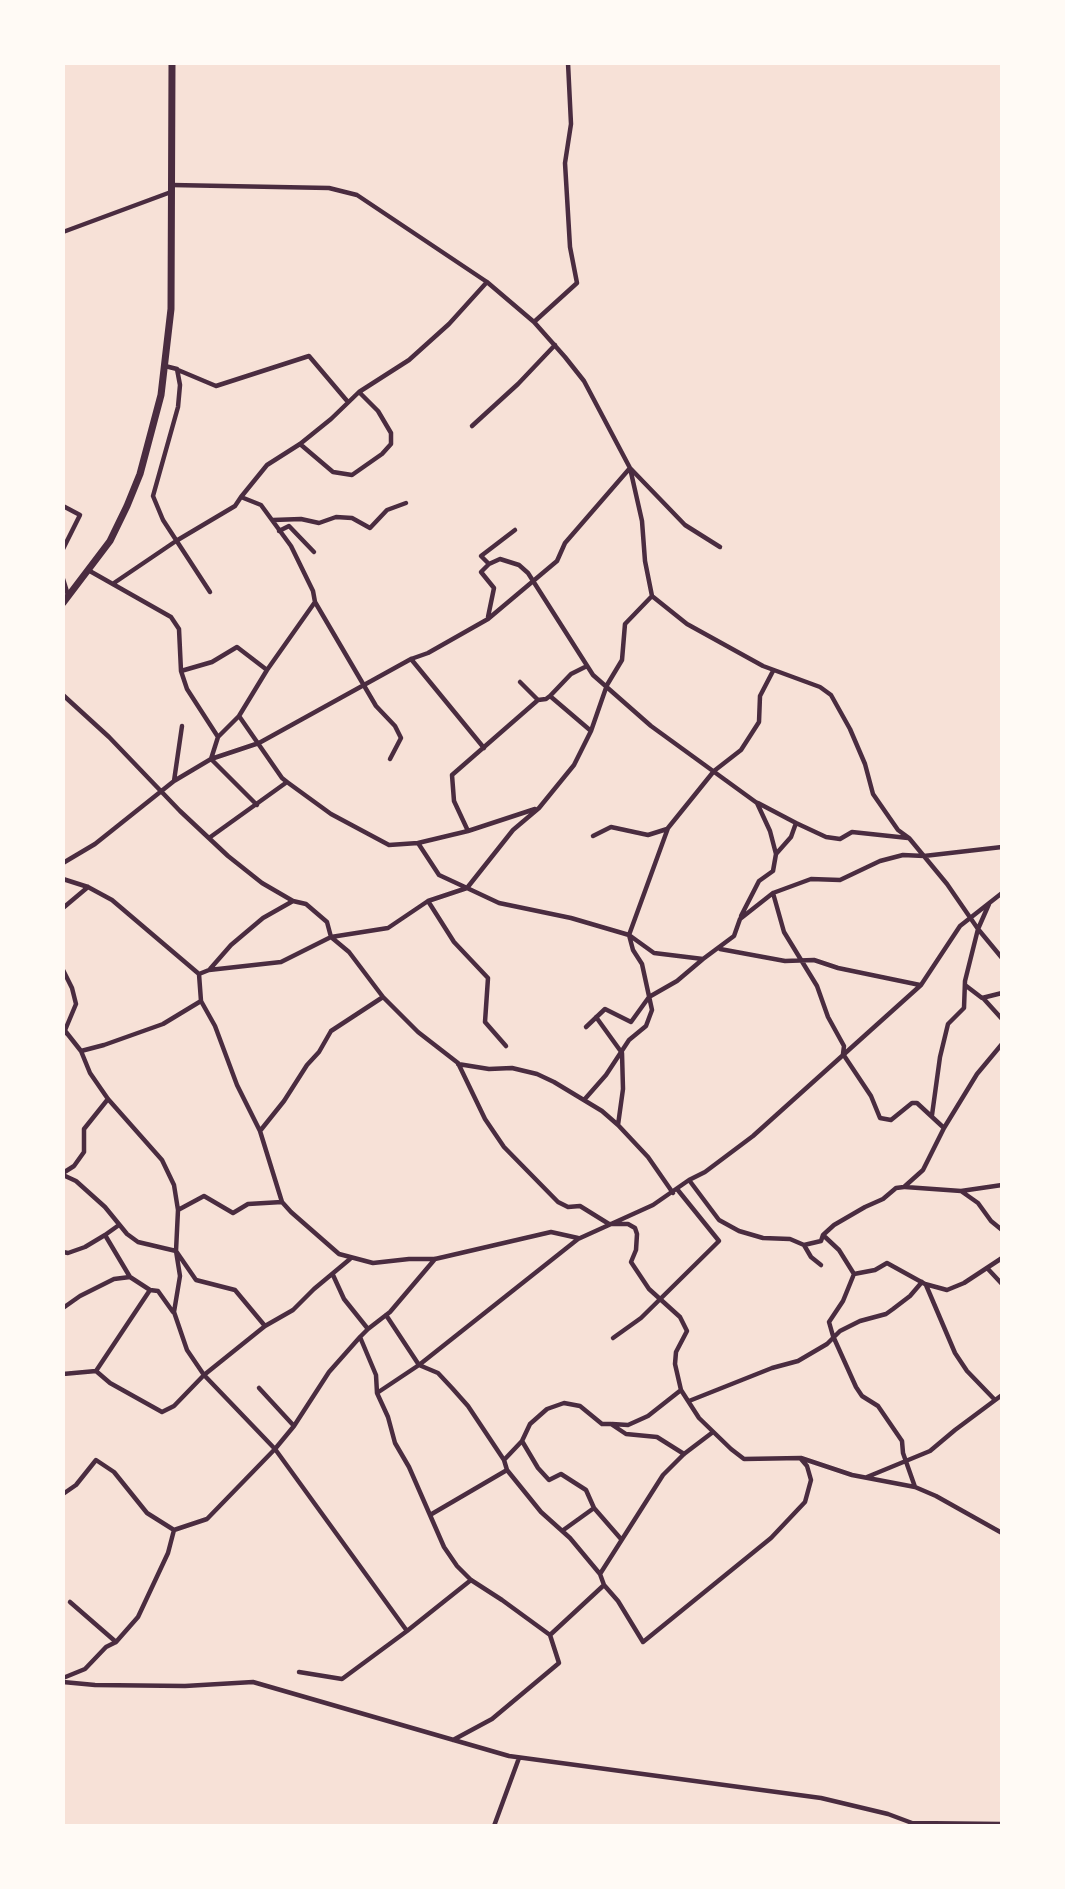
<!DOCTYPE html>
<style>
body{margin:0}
#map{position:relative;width:1065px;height:1889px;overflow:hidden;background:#f7e1d7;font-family:"Nunito Sans",sans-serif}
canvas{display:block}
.frame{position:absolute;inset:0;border:65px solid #fffaf5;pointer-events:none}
</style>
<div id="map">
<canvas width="1065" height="1889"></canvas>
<div class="frame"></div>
</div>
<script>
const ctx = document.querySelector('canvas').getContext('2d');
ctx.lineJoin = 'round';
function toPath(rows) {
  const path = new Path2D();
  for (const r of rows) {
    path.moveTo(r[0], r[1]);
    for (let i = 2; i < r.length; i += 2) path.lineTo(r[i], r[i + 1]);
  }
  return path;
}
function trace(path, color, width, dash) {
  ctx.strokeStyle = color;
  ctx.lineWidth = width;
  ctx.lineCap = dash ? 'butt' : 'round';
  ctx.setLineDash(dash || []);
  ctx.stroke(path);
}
trace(toPath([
 [172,185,329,188,357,195,487,282,534,322,565,357,584,381,630,468,642,521,645,561,652,596,687,624,763,666,820,687,831,695,850,729,865,764,873,794,898,830,909,838,947,884,978,929,965,981,964,1008,948,1024,940,1057,932,1115],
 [63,232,171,192],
 [534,322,577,283,570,247,565,163,571,124,568,63],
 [165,366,177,369,180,385,178,407,153,496,163,520,210,592],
 [178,370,216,386,309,356,348,402],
 [472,426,518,384,555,345],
 [300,444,333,472,352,475,382,454,391,444,391,433,378,411,359,392],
 [241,497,267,465,300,444,331,419,359,392,409,360,449,324,487,282],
 [63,506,80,515,63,549],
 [273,520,301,519,319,523,336,517,352,518,370,528,387,510,406,503],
 [279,531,289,526,314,552],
 [489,564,481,556,515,530],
 [88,570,171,617,179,629,181,671,187,689,218,737,239,716,282,778,287,782,331,814,389,845,418,843,439,875,467,888,513,830,539,808,574,765,591,731,607,685,622,660,625,624,652,596],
 [63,579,68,595],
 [114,583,176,541,235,506,241,497,261,505,291,546,313,591,315,602,376,706,395,726,401,738,390,759],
 [488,617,494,588,481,572,489,564,500,559,519,565,528,573,593,675,651,726,757,803,770,831,776,854],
 [411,659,484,748],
 [181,671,212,662,237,647,267,670],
 [520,682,538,700,546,699,550,696,591,731],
 [63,695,109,737,180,811,228,856,262,883,293,901,306,904,327,922,331,937,349,952,383,997,418,1032,458,1063,485,1119,504,1147,558,1202,568,1207,580,1206,609,1224,628,1224,635,1228,637,1234,636,1250,631,1262,649,1289,680,1317,687,1331,676,1352,675,1364,681,1390,699,1418,731,1449,744,1459,801,1458,852,1475,915,1487,936,1496,1002,1533],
 [550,696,571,674,587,666],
 [239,716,267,670,315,602],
 [218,737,211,759,257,805],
 [174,781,182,726],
 [758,803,796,823],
 [468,831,454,801,452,775,538,700],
 [593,836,611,827,648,835,667,829],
 [209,838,287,782],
 [418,843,468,831,535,809],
 [63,863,95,844,174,781,211,759,259,743,411,659,428,653,488,619,557,561,565,543,630,468,685,525,720,547],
 [63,879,88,887,112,900,199,974,201,1001,215,1026,237,1085,260,1131,282,1202,291,1212,339,1254,373,1263,409,1259,435,1259,551,1232,578,1238],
 [773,893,784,932,817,986,828,1017,844,1046,843,1054,871,1096,880,1118,891,1120,912,1103,917,1103,944,1128],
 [428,901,454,942,488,978,485,1022,506,1046],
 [989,904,978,929,1002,958],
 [63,908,88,887],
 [741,916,759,881,773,871,776,854,791,837,796,823,826,837,840,839,852,832,908,838],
 [720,949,785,961,814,960,838,968,920,985],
 [210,969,231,945,263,918,293,901],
 [63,970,72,988,76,1004,63,1035],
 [199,974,209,970,281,962,331,937,388,928,428,901,467,888,499,903,571,918,629,935,654,953,703,959,734,936,740,919,773,893,811,879,840,880,880,861,903,855,924,856,1002,847],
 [965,985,982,998,1002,993],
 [983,998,1002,1019],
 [596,1017,622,1053,623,1089,618,1125],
 [586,1027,605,1009,631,1022,649,997,677,981,703,959],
 [66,1032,81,1051,90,1073,108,1099,162,1160,174,1185,178,1210,176,1251,180,1276,174,1312,187,1350,204,1375,275,1449,407,1631],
 [81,1051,104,1045,163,1024,201,1001],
 [458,1064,489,1069,512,1068,537,1074,554,1082,602,1111,618,1125,648,1157,673,1193],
 [584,1100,606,1075,629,1040,646,1026,652,1010,642,964,633,950,629,935,668,828,714,771,741,750,759,722,760,696,773,671],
 [260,1131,284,1101,307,1065,319,1052,331,1031,383,997],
 [63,1173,74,1166,84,1152,84,1129,108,1099],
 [63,1175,76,1181,105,1207,127,1234,138,1242,176,1251,196,1280,235,1290,265,1326],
 [689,1180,719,1220,739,1231,763,1238,790,1239,804,1245,821,1241,823,1235,839,1250,854,1274,875,1270,887,1263,925,1284,947,1290,964,1283,1002,1258],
 [905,1187,961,1191,1002,1185],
 [961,1191,978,1203,991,1221,1002,1230],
 [178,1210,204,1196,233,1213,248,1204,282,1202],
 [119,1225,105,1235,130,1277,150,1290,158,1291,173,1312],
 [823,1235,834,1225,865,1207,883,1199,896,1188,904,1187,923,1170,944,1128,977,1074,1002,1044],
 [804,1245,811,1257,821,1265],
 [63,1252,68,1253,85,1247,105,1235],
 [988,1269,1002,1284],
 [854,1274,843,1301,829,1322,833,1336,856,1387,862,1396,878,1406,902,1441,903,1453,915,1487],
 [333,1275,344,1299,368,1329,360,1337,376,1375,377,1393,388,1417,395,1443,409,1467,444,1547,457,1566,471,1580,502,1600,550,1635,559,1663,492,1719,453,1740],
 [926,1285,955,1353,967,1371,995,1400],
 [63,1308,80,1296,114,1279,130,1277],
 [386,1315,419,1365,438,1373,452,1388,468,1406,504,1460,507,1470,541,1512,570,1538,600,1574,604,1585,618,1601,643,1642,771,1538,805,1502,811,1480,807,1466,801,1459],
 [368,1329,390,1312,435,1259],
 [613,1338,641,1318,719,1241,677,1189],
 [96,1371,150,1290],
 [63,1374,96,1371,110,1383,162,1412,174,1406,204,1375,265,1326,293,1310,314,1289,350,1259],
 [259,1388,294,1426],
 [377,1393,419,1365,578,1239,653,1205,689,1180,705,1172,753,1136,921,985,960,926,1002,893],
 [689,1401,772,1368,798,1361,827,1344,840,1331,860,1321,886,1314,893,1309,910,1296,922,1282],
 [612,1424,628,1425,648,1416,681,1390],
 [522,1441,538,1468,549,1480,561,1474,586,1490,594,1508,621,1539],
 [504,1460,522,1441,530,1424,547,1409,564,1403,580,1406,602,1424,611,1424,626,1434,657,1437,684,1454],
 [867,1477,930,1451,955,1430,1002,1395],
 [63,1494,76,1485,96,1460,114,1472,147,1513,174,1530,207,1519,275,1449,294,1426,329,1372,360,1337],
 [430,1515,507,1470],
 [562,1531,594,1508],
 [600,1574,663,1475,684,1454,713,1432],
 [70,1602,116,1642],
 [550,1635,604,1585],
 [299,1672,342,1679,407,1631,471,1580],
 [63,1678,85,1669,106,1647,116,1642,138,1617,168,1553,174,1530],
 [63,1682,95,1685,185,1686,253,1682,509,1756,821,1798,888,1814,912,1823,1002,1824],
 [494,1826,519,1758]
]), '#4a2c40', 4.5);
trace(toPath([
 [63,603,110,541,127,506,140,474,161,395,171,309,172,63]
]), '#4a2c40', 7);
</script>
